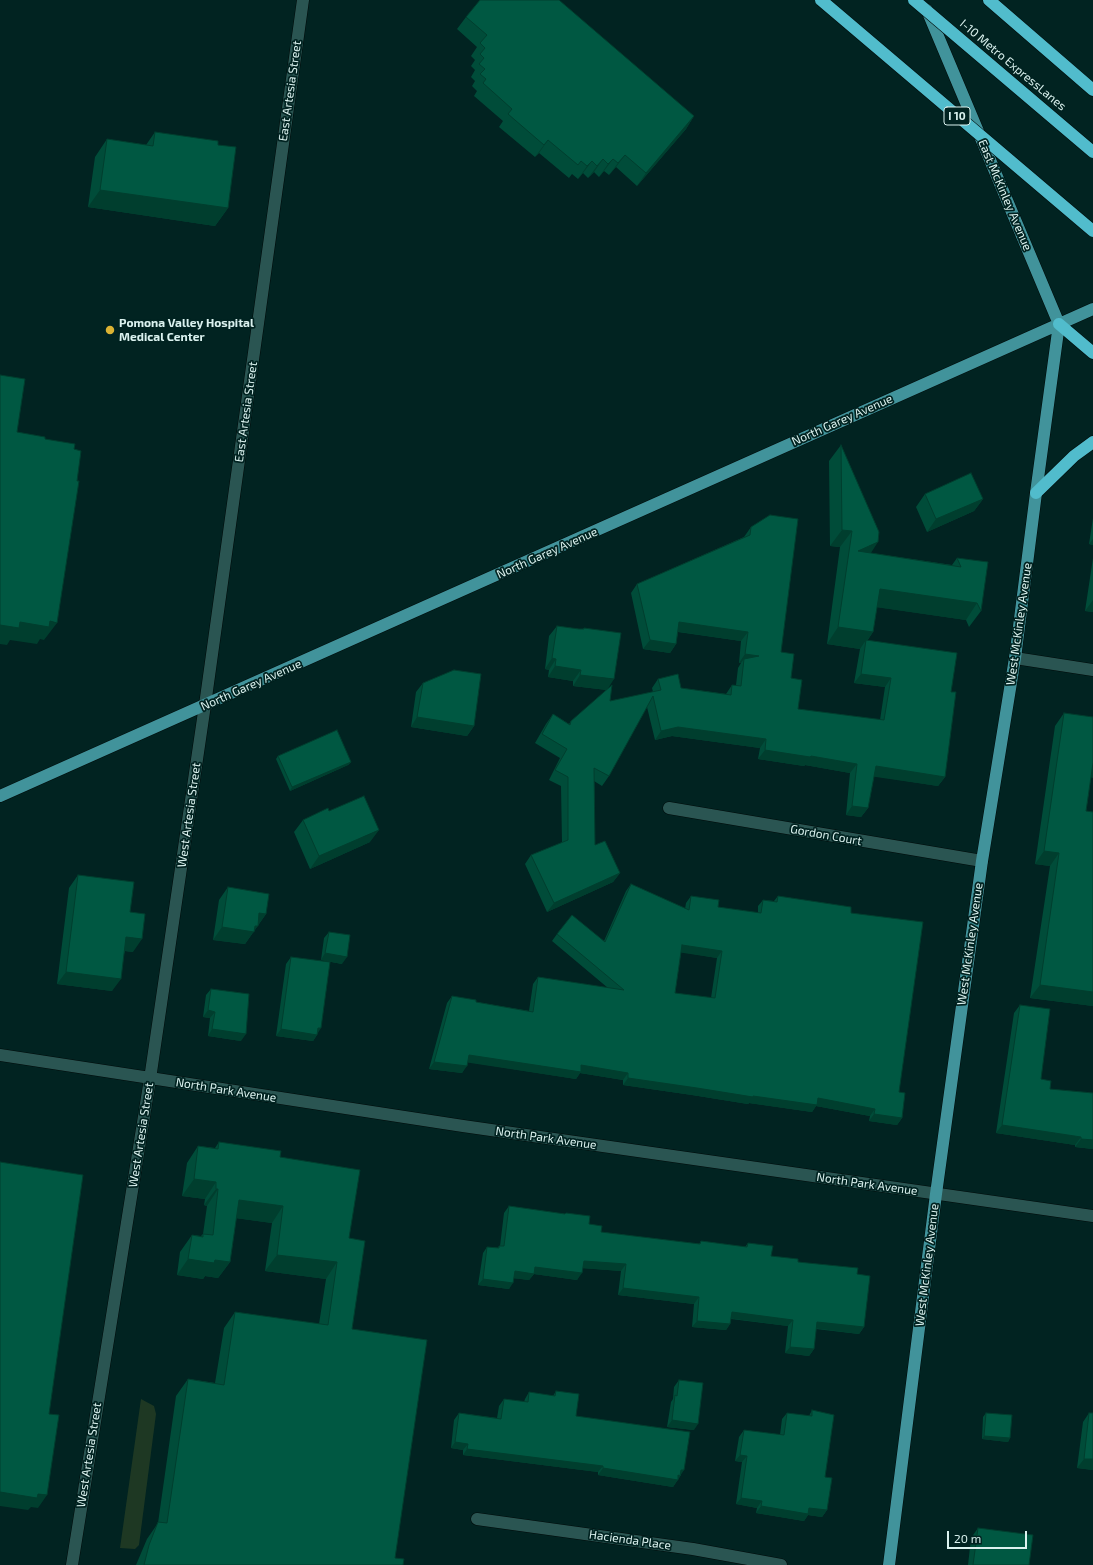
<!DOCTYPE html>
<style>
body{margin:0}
#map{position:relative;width:1093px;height:1565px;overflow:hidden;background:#012321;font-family:"Exo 2",sans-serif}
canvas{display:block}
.scale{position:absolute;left:947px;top:1531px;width:80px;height:18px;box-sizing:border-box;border:2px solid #dbf2ef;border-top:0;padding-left:5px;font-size:12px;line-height:14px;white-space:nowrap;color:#dbf2ef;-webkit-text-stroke:3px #012321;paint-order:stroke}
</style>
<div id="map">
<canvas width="1093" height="1565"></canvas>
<div class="scale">20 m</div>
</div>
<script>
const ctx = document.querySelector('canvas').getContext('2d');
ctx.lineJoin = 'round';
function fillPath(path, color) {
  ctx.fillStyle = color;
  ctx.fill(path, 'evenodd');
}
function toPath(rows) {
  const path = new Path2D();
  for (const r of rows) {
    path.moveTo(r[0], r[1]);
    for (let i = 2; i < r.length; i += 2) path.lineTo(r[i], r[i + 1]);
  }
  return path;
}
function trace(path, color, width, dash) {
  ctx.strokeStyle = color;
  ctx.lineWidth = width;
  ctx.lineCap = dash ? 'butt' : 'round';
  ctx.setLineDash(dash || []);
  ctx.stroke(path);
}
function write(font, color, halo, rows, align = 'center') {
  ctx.font = font + ' "Exo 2",sans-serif';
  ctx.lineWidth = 3.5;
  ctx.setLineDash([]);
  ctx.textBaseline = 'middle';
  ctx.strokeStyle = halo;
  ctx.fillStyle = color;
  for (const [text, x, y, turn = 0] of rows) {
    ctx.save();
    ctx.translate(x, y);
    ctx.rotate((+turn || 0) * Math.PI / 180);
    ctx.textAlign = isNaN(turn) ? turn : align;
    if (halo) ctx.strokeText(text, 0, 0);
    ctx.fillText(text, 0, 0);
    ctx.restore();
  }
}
fillPath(toPath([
 [141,1399,154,1406,156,1414,139,1545,135,1549,120,1548]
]), '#1e3823');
const minor = toPath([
 [1015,658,1093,670],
 [669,808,982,861],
 [0,1055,463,1126,1093,1216],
 [477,1519,693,1549,781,1565],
 [72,1565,150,1079,205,705,303,0]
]);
const major = toPath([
 [927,10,1059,324],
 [0,796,1093,309],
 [889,1565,936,1194,982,861,1015,658,1036,493,1059,324]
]);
const highway = toPath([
 [989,0,1093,90],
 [1059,324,1093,353],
 [1036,493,1074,456,1093,442]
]);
trace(minor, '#000b0a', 13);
trace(major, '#000b0a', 13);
trace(highway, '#000b0a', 13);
trace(minor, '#2a5552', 12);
trace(major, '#41939b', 12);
trace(highway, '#51bccc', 12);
const highwayBridge = toPath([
 [821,0,1093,231],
 [914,0,1093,152]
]);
trace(highwayBridge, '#000b0a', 13, []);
trace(highwayBridge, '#51bccc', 12);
fillPath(toPath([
 [466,17,694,116,686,129,637,186,616,167,609,175,604,171,599,177,594,172,588,178,583,173,578,179,572,174,569,178,539,153,535,157,499,127,503,121,474,96,477,91,472,86,475,81,471,77,475,70,471,66,475,60,471,56,477,47,457,29],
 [155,132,218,145,228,208,215,226,88,207,95,157,107,139,146,145],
 [841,445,871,553,952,565,957,558,981,611,969,627,966,620,877,607,873,632,867,641,951,692,945,777,938,786,874,776,868,808,861,817,846,815,850,773,805,765,804,766,758,759,760,748,672,736,655,740,647,707,609,776,602,786,594,781,595,845,620,873,613,882,547,912,525,864,531,855,562,843,561,786,549,780,560,758,535,743,546,724,553,714,569,724,571,721,610,701,653,692,652,688,658,679,681,688,726,694,732,685,736,685,738,668,741,663,739,663,741,641,678,632,676,644,670,653,643,649,631,593,637,584,744,537,751,527,781,652,791,678,798,709,880,720,885,687,854,683,860,649,827,644,840,547,830,546,829,461],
 [925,494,983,499,974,511,927,532,916,507],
 [1093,518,1093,545,1089,544],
 [1093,558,1093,612,1085,611],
 [557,626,579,629,583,629,584,628,607,690,573,686,573,681,548,677,549,670,545,669,549,636],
 [423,683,474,726,467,736,411,727,416,692],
 [1064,713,1091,777,1086,811,1093,812,1093,1006,1030,998,1050,866,1035,864,1055,726],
 [278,756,351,762,348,765,290,791,276,759],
 [329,811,370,842,310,869,294,832,303,820],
 [78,875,130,912,133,952,125,951,112,991,57,984,69,888],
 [631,884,685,909,686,903,691,896,718,907,758,913,758,906,763,900,774,901,778,896,851,913,899,1092,902,1118,897,1125,869,1121,870,1116,816,1106,812,1112,749,1103,748,1104,692,1095,623,1085,623,1080,580,1073,576,1079,468,1062,462,1073,429,1069,447,1003,452,996,476,1002,529,1011,533,984,538,977,608,988,552,941,557,934,604,941,626,891],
 [681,952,717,958,711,998,675,993],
 [228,887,266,914,245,944,213,940,219,900],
 [329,932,342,964,321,960,324,938],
 [291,957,317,1033,317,1035,313,1041,276,1036,286,964],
 [211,989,241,1041,208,1036,210,1018,203,1017,206,995],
 [1020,1005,1041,1079,1050,1089,1093,1149,1075,1147,1075,1145,996,1133,1014,1013],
 [219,1142,280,1157,349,1238,352,1329,395,1558,403,1565,136,1565,147,1539,158,1523,176,1396,188,1379,215,1383,224,1328,235,1312,319,1324,326,1279,265,1271,272,1223,236,1218,230,1262,218,1278,205,1276,203,1279,177,1275,180,1252,192,1235,201,1236,203,1234,207,1206,204,1205,205,1199,182,1196,187,1163,198,1146,215,1148],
 [509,1206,565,1214,566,1213,589,1224,601,1232,699,1244,701,1241,745,1247,748,1243,771,1256,857,1274,864,1327,859,1334,816,1329,814,1349,809,1356,785,1353,788,1326,731,1319,730,1324,726,1330,692,1327,694,1304,618,1295,621,1271,583,1268,577,1280,534,1274,529,1280,514,1278,509,1289,478,1285,483,1253,487,1247,498,1248,499,1246,500,1246,504,1213],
 [679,1380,694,1430,667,1427,671,1402,673,1399,674,1387],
 [556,1391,576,1416,681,1475,673,1487,598,1475,598,1472,463,1455,463,1450,451,1448,454,1420,459,1413,497,1418,499,1406,504,1399,524,1402,525,1399,529,1392,553,1396],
 [812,1410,825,1477,827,1510,822,1517,808,1515,804,1521,756,1513,757,1508,736,1504,742,1462,735,1461,739,1437,744,1430,780,1435,782,1419,787,1413,809,1416],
 [986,1413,1010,1438,1008,1442,982,1439,983,1417],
 [1089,1413,1093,1413,1093,1470,1077,1468,1083,1422],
 [978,1528,1029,1565,968,1565,971,1538]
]), '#004c39');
fillPath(toPath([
 [694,116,686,129,637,186,646,173],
 [548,140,539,153,535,157,544,145],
 [625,155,616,167,609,175,618,163],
 [603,159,594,172,588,178,597,166],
 [613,159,604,171,599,177,608,164],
 [592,161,583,173,578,179,587,166],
 [100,190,228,208,215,226,88,207],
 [983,499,974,511,927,532,936,519],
 [842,530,852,531,840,547,830,546],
 [1093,539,1093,545,1089,544],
 [878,542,867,559,858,551],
 [880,589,977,603,966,620,868,606],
 [1093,600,1093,612,1085,611],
 [50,621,57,623,44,640,40,639,37,644,10,640,7,645,0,644,0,625,20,622],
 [679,622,748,632,741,641,673,631],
 [838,627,873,632,865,644,866,640,860,649,827,644],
 [650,640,676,644,670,653,643,649],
 [745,654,759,656,744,659,741,663,739,663],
 [552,658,556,659,549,670,545,669],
 [555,666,581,670,573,681,548,677],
 [861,674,891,678,885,687,854,683],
 [580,675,614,679,607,690,573,686],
 [417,717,474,726,467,736,411,727],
 [678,727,766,739,760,748,672,736,655,740,661,731],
 [765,750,811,756,857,764,850,773,805,765,804,766,758,759],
 [351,762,348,765,290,791,292,787],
 [1093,763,1093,778,1084,776],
 [876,766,945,777,938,786,869,776],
 [852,806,868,808,861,817,846,815],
 [379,830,370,842,310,869,319,856],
 [1044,851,1059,853,1050,866,1035,864],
 [620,873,613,882,547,912,554,903],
 [259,913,266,914,245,944,213,940,222,927],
 [126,937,142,939,133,952,117,950],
 [682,945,722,951,717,958,677,952],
 [325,953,347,957,342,964,321,960],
 [66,972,121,979,112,991,57,984],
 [1040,985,1093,992,1093,1006,1030,998],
 [208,1010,215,1012,210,1018,203,1017],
 [318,1028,321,1028,313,1041,276,1036,281,1029],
 [212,1029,246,1034,241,1041,208,1036],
 [469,1055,581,1065,628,1073,623,1080,580,1073,576,1079,464,1062],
 [434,1062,467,1066,462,1073,429,1069],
 [628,1078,753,1096,818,1098,875,1109,870,1116,816,1106,812,1112,749,1103,748,1104,692,1095,623,1085],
 [874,1114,902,1118,897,1125,869,1121],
 [1002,1125,1081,1137,1075,1145,996,1133],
 [1081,1139,1093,1140,1093,1149,1075,1147],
 [194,1179,216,1182,205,1199,182,1196],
 [216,1189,218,1189,207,1206,204,1205],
 [239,1200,283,1206,272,1223,227,1217],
 [277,1255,337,1262,326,1279,265,1271],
 [188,1259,215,1260,230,1262,218,1278,205,1276,203,1279,177,1275],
 [584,1261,626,1264,621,1271,579,1268],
 [535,1267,582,1273,577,1280,534,1274,529,1280,510,1278,515,1271],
 [483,1279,513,1283,509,1289,478,1285],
 [623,1288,699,1297,694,1304,618,1295],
 [732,1312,793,1320,788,1326,727,1318],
 [697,1321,730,1324,726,1330,692,1327],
 [817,1322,864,1327,859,1334,813,1328],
 [790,1347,814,1349,809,1356,785,1353],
 [672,1420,698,1424,694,1430,667,1427],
 [984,1436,1010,1438,1008,1442,982,1439],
 [455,1442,468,1444,463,1450,451,1448],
 [467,1449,603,1466,598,1472,463,1455],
 [740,1455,747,1456,742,1462,735,1461],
 [1084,1459,1093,1459,1093,1470,1077,1468],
 [603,1468,681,1470,684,1470,673,1487,598,1475],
 [0,1492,38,1494,47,1495,38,1508,31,1507,28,1510,0,1506],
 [741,1498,762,1501,757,1508,736,1504],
 [761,1506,809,1508,827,1510,822,1517,808,1515,804,1521,756,1513]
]), '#003e2e');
const building = toPath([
 [480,0,559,0,694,116,646,173,625,155,618,163,613,159,608,164,603,159,597,166,592,161,587,166,581,161,578,165,548,140,544,145,508,114,512,109,483,83,486,79,480,74,485,69,479,64,484,58,480,54,485,48,480,43,487,35,466,17,480,0],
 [155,132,218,141,218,145,236,147,228,208,100,190,107,139,153,146,155,132],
 [0,375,25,379,17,432,45,437,45,439,75,444,74,449,81,451,77,481,79,481,57,623,50,621,49,627,20,622,19,628,0,625,0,375],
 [841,445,879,532,878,542,858,551,961,567,957,558,988,562,981,611,977,603,880,589,873,632,838,627,852,531,842,530,841,445],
 [971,473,983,499,936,519,925,494,971,473],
 [770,515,798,519,781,652,794,654,791,678,802,680,798,709,884,720,891,678,861,674,866,640,957,653,951,692,956,692,945,777,876,766,868,808,852,806,857,764,811,756,810,757,765,750,766,739,678,727,661,731,653,696,609,776,594,768,595,845,605,841,620,873,554,903,531,855,568,840,568,777,555,770,567,749,542,734,553,714,570,725,571,721,612,685,610,701,661,690,658,679,678,674,681,688,731,695,732,685,741,686,744,659,759,656,745,654,748,632,679,622,676,644,650,640,637,584,750,535,751,527,770,515],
 [557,626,579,629,584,629,584,628,621,633,614,679,580,675,581,670,555,666,556,659,552,658,557,626],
 [454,670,481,674,474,726,417,717,423,683,454,670],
 [1064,713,1093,717,1093,763,1086,811,1093,812,1093,992,1040,985,1059,853,1044,851,1064,713],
 [337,730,351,762,292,787,278,756,337,730],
 [364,796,379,830,319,856,303,820,328,808,329,811,364,796],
 [78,875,134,882,130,912,145,914,142,939,126,937,121,979,66,972,78,875],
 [631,884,689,910,691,896,719,900,718,907,761,913,763,900,777,902,778,896,851,907,851,913,923,922,899,1092,905,1093,902,1118,874,1114,875,1109,818,1098,817,1105,753,1096,753,1097,697,1088,628,1078,628,1073,581,1065,581,1072,469,1055,467,1066,434,1062,452,996,476,1000,476,1002,533,1012,538,977,624,990,557,934,572,915,605,942,631,884],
 [682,945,722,951,715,998,675,993,682,945],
 [228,887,269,894,266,914,259,913,258,926,255,926,254,932,222,927,228,887],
 [329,932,350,935,347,957,325,953,329,932],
 [291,957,330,962,321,1028,318,1028,317,1035,281,1029,291,957],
 [211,989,249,994,246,1034,212,1029,215,1012,208,1010,211,989],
 [1020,1005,1050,1009,1041,1079,1051,1081,1050,1089,1093,1093,1093,1140,1081,1139,1081,1137,1002,1125,1020,1005],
 [219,1142,281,1151,280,1157,360,1170,349,1238,365,1241,352,1329,427,1340,395,1558,404,1559,403,1565,144,1565,149,1545,158,1522,167,1523,188,1379,224,1385,235,1312,328,1325,337,1262,277,1255,283,1206,239,1200,230,1262,215,1260,214,1263,188,1259,192,1235,203,1237,203,1234,213,1235,218,1189,216,1189,216,1182,194,1179,198,1146,218,1149,219,1142],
 [0,1162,83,1175,49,1414,59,1415,47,1495,38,1494,37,1498,0,1492,0,1162],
 [509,1206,565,1214,566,1213,590,1216,589,1224,602,1226,601,1232,700,1244,701,1241,747,1247,748,1243,773,1246,771,1256,798,1259,798,1262,858,1268,857,1274,870,1276,864,1327,817,1322,814,1349,790,1347,793,1320,732,1312,730,1324,697,1321,699,1297,623,1288,626,1264,584,1261,582,1273,535,1267,534,1274,515,1271,513,1283,483,1279,487,1247,499,1248,499,1246,504,1246,509,1206],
 [679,1380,703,1383,698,1424,672,1420,675,1395,677,1396,679,1380],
 [556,1391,579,1394,576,1416,690,1432,684,1470,681,1470,680,1476,678,1475,678,1480,603,1468,603,1466,467,1449,468,1444,455,1442,459,1413,501,1419,504,1399,528,1402,529,1392,555,1396,556,1391],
 [812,1410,834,1415,825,1477,832,1478,827,1510,809,1508,808,1514,761,1506,762,1501,741,1498,747,1456,740,1455,744,1430,784,1435,787,1413,812,1416,812,1410],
 [986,1413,1012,1415,1010,1438,984,1436,986,1413],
 [1089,1413,1093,1413,1093,1459,1084,1459,1089,1413],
 [978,1528,1033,1535,1029,1565,973,1565,978,1528]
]);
fillPath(building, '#005842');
trace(building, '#003e2e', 1);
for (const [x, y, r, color] of [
 [110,330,5,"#dbb233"]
]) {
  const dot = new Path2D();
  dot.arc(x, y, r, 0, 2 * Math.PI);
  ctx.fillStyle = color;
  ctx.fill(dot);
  trace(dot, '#012321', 1.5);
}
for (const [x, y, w] of [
 [957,116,26]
]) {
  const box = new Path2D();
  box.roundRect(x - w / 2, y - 9, w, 18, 3);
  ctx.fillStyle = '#012321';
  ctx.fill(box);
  trace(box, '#dbf2ef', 1);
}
write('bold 11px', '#dbf2ef', null, [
 ["I 10",957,116]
]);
write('12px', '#dbf2ef', '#012321', [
 ["I-10 Metro ExpressLanes",1013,65,40],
 ["East Artesia Street",290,91,-82],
 ["East McKinley Avenue",1005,195,67],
 ["East Artesia Street",246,412,-82],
 ["North Garey Avenue",842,420,-24],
 ["North Garey Avenue",547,553,-24],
 ["West McKinley Avenue",1019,624,-82],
 ["North Garey Avenue",251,685,-24],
 ["West Artesia Street",189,815,-82],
 ["Gordon Court",826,835,10],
 ["West McKinley Avenue",970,944,-82],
 ["North Park Avenue",226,1090,9],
 ["West Artesia Street",141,1135,-81],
 ["North Park Avenue",546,1138,8],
 ["North Park Avenue",867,1184,8],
 ["West McKinley Avenue",927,1265,-83],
 ["West Artesia Street",89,1455,-81],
 ["Hacienda Place",630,1540,8]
]);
write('bold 12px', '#dbf2ef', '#012321', [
 ["Pomona Valley Hospital",119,323],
 ["Medical Center",119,337]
], 'left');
</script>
